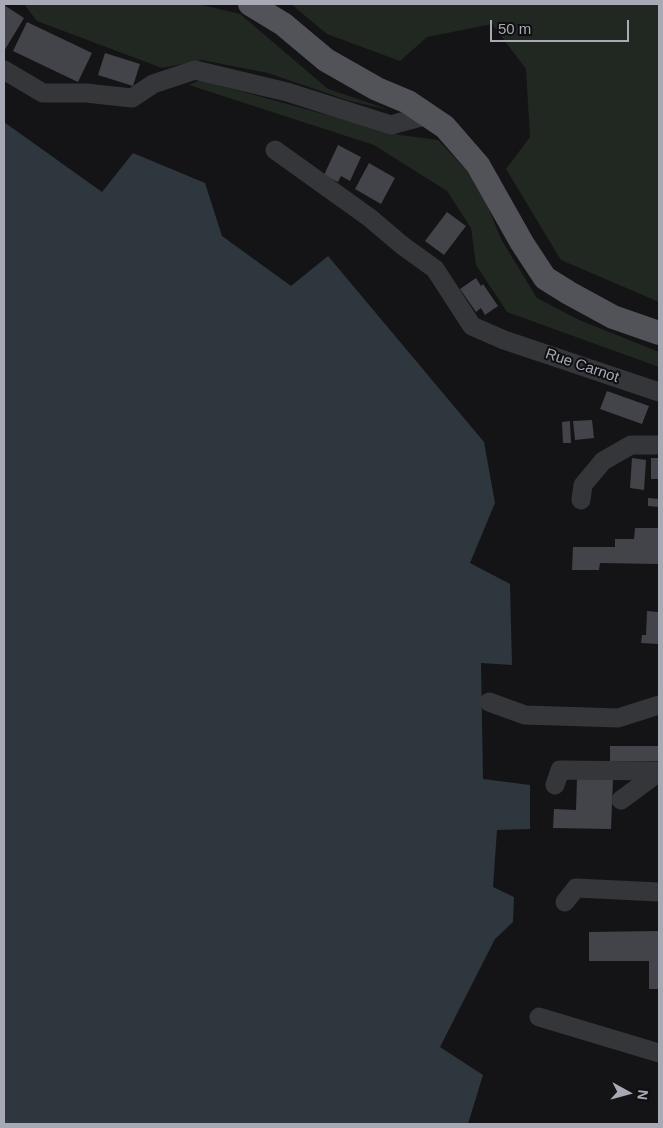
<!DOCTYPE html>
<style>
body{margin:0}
#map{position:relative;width:663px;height:1128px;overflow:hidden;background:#141416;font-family:Helvetica,sans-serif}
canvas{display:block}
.frame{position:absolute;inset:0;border:5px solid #a7aab5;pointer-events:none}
.north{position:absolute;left:603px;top:1068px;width:50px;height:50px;-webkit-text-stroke:4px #0f0f11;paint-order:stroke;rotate:97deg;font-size:14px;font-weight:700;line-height:20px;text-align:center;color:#a7aab5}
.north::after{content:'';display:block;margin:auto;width:18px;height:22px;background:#a7aab5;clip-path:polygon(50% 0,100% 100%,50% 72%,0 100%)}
.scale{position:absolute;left:490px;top:20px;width:139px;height:22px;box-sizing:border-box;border:2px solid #a7aab5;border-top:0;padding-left:6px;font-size:15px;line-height:18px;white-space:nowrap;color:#a7aab5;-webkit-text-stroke:4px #0f0f11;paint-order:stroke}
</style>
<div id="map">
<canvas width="663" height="1128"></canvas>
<div class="frame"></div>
<div class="north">N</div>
<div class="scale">50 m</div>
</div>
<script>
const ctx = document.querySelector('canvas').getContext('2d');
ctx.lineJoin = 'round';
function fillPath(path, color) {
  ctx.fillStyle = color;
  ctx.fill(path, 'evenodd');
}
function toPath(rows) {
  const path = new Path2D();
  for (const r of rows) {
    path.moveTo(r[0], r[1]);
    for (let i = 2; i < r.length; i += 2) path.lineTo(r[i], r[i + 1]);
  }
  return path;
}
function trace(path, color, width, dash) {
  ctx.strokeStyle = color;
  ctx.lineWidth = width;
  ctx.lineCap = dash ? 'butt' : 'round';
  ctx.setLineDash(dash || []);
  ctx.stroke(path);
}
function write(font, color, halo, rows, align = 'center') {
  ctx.font = font + ' Helvetica,sans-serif';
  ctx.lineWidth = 4;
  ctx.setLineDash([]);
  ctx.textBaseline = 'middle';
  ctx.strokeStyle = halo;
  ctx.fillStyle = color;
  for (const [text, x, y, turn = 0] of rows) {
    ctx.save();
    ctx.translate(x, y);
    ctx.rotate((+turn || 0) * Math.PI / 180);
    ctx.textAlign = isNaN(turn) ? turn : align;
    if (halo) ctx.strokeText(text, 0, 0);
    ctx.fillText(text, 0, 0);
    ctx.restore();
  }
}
fillPath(toPath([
 [24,4,198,4,240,14,328,89,390,110,350,101,268,73,202,60,162,68,37,21],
 [291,4,659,4,659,302,561,260,506,169,530,137,526,69,492,24,427,37,400,61,327,34],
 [200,80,400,135,438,140,478,182,501,239,537,298,579,320,659,352,659,367,507,312,476,265,471,228,447,191,374,145,189,85]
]), '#212822');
fillPath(toPath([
 [4,122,102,192,133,153,205,183,222,236,291,286,328,256,484,442,495,503,470,563,510,584,512,665,481,663,483,779,530,785,530,829,497,830,493,887,514,897,513,922,495,939,440,1047,483,1075,468,1124,4,1124]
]), '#2e363e');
fillPath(toPath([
 [4,5,24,18,4,51],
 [27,22,92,53,78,82,13,51],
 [105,53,140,64,133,86,98,75],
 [338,145,361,157,350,181,341,176,338,182,324,175],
 [369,163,395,178,381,204,355,189],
 [447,212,466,226,444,255,425,241],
 [476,278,481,286,483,284,498,306,485,315,481,308,476,312,460,289],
 [607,391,649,406,642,424,600,409],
 [592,420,594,438,575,440,573,421],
 [570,421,571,443,563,443,562,422],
 [632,458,646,460,644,490,630,488],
 [651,458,659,458,659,479,651,479],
 [648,498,659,499,659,507,648,506],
 [635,528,659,528,659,564,600,563,599,570,572,570,573,547,615,547,615,539,634,539],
 [647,611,659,612,659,644,641,643,642,635,646,635],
 [610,746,659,746,659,761,610,761],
 [577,778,613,779,611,829,553,828,554,809,576,810],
 [659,931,659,989,649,989,649,961,589,961,589,932]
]), '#434449');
trace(toPath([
 [4,70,43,93,86,93,132,98,153,84,195,70,287,92,391,125,428,115],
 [275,150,370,218,403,246,435,269,472,326,504,340,659,392],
 [581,500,583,485,603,461,631,445,659,445],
 [489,702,525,715,618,718,659,705],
 [555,785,560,770,659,771],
 [621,800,659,772],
 [565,902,576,888,659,892],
 [539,1017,659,1053]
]), '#35363a', 19);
trace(toPath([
 [250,4,283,24,326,60,377,89,408,102,445,127,478,165,522,243,545,278,569,293,613,317,659,333]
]), '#525359', 24);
write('15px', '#a7aab5', '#0f0f11', [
 ["Rue Carnot",582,366,19]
]);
</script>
